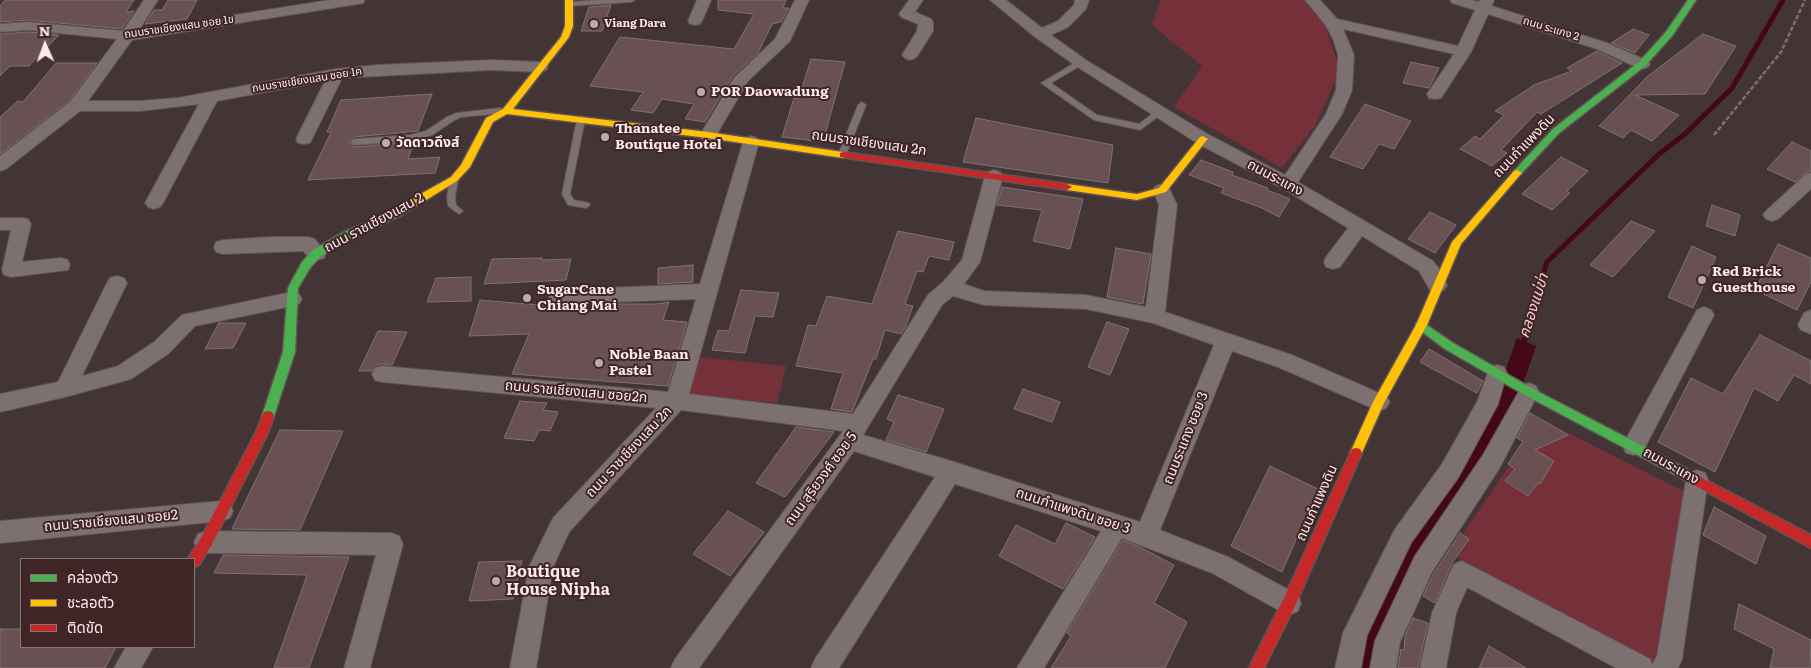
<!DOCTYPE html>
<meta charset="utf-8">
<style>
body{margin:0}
#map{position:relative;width:1811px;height:668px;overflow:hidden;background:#433536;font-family:Literata,"Noto Sans Thai",serif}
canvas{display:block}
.legend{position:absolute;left:20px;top:558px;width:175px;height:90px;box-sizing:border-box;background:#3f2526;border:1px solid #8b7474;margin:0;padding:6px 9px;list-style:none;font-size:15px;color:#fceaea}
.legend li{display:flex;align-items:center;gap:10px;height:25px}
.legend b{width:25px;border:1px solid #8b7474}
.north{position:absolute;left:20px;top:20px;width:50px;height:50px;-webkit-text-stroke:4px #3f2526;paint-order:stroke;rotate:358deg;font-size:14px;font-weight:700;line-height:20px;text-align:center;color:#fceaea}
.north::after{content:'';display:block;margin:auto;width:18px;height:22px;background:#fceaea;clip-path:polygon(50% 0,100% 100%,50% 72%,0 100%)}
</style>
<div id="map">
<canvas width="1811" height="668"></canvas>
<ul class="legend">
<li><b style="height:6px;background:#4caf50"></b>คล่องตัว</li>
<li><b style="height:6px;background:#ffc107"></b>ชะลอตัว</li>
<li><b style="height:6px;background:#c62828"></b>ติดขัด</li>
</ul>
<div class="north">N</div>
</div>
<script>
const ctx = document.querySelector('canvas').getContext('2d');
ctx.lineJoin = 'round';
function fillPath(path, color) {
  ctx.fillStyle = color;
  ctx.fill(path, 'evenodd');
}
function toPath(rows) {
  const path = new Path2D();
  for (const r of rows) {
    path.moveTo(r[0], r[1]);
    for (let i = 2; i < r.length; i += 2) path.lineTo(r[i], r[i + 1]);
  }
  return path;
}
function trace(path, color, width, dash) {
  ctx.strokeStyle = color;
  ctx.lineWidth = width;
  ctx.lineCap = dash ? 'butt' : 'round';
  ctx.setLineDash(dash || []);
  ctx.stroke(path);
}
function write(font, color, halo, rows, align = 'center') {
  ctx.font = font + ' Literata,"Noto Sans Thai",serif';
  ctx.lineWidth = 4;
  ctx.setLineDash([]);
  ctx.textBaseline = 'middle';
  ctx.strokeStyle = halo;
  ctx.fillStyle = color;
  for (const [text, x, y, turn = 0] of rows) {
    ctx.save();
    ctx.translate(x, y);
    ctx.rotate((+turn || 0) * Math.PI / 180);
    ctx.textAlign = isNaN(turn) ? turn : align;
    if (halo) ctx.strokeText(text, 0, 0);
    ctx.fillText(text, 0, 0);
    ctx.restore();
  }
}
fillPath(toPath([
 [1160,0,1304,0,1324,23,1340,70,1317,123,1282,168,1174,107,1202,66,1152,25],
 [700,357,786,366,777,403,688,394],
 [1541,419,1687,493,1658,649,1652,664,1450,553]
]), '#753039');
fillPath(toPath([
 [1517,338,1536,346,1512,417,1376,668,1352,668,1406,539,1492,408]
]), '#440715');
trace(toPath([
 [1539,288,1547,262,1659,154,1685,134,1732,88,1783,0]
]), '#440715', 5);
trace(toPath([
 [1522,348,1540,287]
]), '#440715', 6);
const building = toPath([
 [5,0,134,0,126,12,134,11,122,29,28,20,0,22,0,6,5,0],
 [168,0,197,0,187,19,145,24,154,10,162,10,168,0],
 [718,0,786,0,783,8,789,8,781,22,772,24,758,53,732,77,705,122,685,119,694,104,662,99,653,113,631,110,643,92,590,86,620,37,734,49,754,14,718,10,718,0],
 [611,5,602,31,581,31,589,7,611,5],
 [1633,29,1649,35,1635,53,1611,43,1633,29],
 [28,32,59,35,29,66,10,66,0,76,0,34,28,32],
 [1703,34,1736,46,1705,94,1635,95,1679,115,1652,141,1631,130,1623,138,1599,126,1648,76,1703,34],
 [1597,51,1622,63,1541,114,1537,112,1501,150,1507,153,1492,166,1460,149,1475,136,1480,139,1504,115,1495,111,1534,85,1572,71,1567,68,1597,51],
 [811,59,845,62,823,142,782,137,794,98,799,98,811,59],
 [1411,62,1439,68,1429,88,1403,83,1411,62],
 [56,63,97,63,69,101,0,154,0,117,18,101,23,102,56,63],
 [432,94,418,131,354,137,348,142,354,147,414,142,408,159,440,157,435,173,308,180,331,132,327,132,341,100,432,94],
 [1365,104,1411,121,1394,149,1379,144,1363,169,1330,157,1365,104],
 [976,118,1113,145,1108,183,963,162,976,118],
 [1792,142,1811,151,1811,171,1804,174,1795,182,1767,169,1792,142],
 [1561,157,1588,171,1567,191,1570,193,1552,210,1522,194,1561,157],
 [1201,160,1233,172,1232,175,1268,188,1267,190,1290,199,1279,217,1262,208,1221,193,1224,188,1189,175,1201,160],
 [1002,187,1083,199,1070,249,1033,241,1042,210,997,205,1002,187],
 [1712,205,1740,215,1735,236,1706,226,1712,205],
 [1430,212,1456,225,1435,253,1408,239,1430,212],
 [1631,221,1655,231,1613,277,1590,265,1631,221],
 [898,231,954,242,949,260,929,256,923,272,917,271,905,304,913,306,906,326,901,334,885,330,876,359,873,359,852,412,831,409,843,373,796,366,808,325,816,326,827,296,872,304,898,231],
 [1778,244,1811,258,1811,282,1797,310,1755,290,1778,244],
 [1692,246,1716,257,1693,308,1668,297,1692,246],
 [1116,248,1151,254,1143,304,1107,297,1116,248],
 [542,258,542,260,571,259,566,280,484,284,492,259,542,258],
 [693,265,693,282,658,284,658,268,693,265],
 [471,277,471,301,427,302,436,278,471,277],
 [741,290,779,293,773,317,755,316,745,353,712,350,718,330,729,331,741,290],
 [480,300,610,311,613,304,657,304,669,302,663,320,687,322,668,386,512,374,529,334,469,336,480,300],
 [1107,322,1129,329,1110,375,1088,367,1107,322],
 [219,323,246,323,233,348,205,349,219,323],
 [378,331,407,332,392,365,381,364,374,366,372,371,359,371,378,331],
 [1760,335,1811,361,1811,384,1794,375,1778,401,1754,388,1715,472,1658,442,1691,378,1723,394,1760,335],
 [1429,349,1483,381,1477,393,1420,362,1429,349],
 [1023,389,1060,402,1052,422,1014,409,1023,389],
 [898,395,944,409,926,452,886,440,894,422,887,419,898,395],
 [520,401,547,403,543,410,558,412,550,431,539,430,534,441,504,438,520,401],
 [1530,413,1568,435,1535,450,1554,461,1540,484,1538,483,1528,496,1505,481,1515,469,1508,464,1523,441,1517,438,1530,413],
 [796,427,834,432,785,497,756,483,796,427],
 [280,430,343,431,300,530,232,529,280,430],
 [1270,466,1318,489,1282,572,1231,546,1270,466],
 [1714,507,1766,536,1756,564,1703,535,1714,507],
 [728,511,764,532,730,576,693,554,728,511],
 [1066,523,1095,537,1063,589,999,556,1016,525,1055,544,1066,523],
 [1460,533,1469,539,1452,563,1435,603,1423,596,1434,573,1460,533],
 [1123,540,1140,547,1174,565,1154,603,1187,622,1165,668,1051,668,1071,636,1067,633,1123,540],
 [223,555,349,557,309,668,274,668,307,575,214,573,223,555],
 [522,561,513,599,469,601,479,562,522,561],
 [1739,604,1811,640,1810,668,1770,668,1774,649,1734,629,1739,604],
 [1413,618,1428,623,1418,668,1398,668,1401,649,1404,650,1405,636,1413,618],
 [0,629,21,629,21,647,116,647,105,668,0,668,0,629],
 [1489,646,1526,668,1479,668,1489,646]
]);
fillPath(building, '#685053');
trace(building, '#7e7272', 1);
const lane = toPath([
 [598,0,635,0,631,2,570,6,566,4,570,2,598,0],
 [1078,61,1081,61,1085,63,1051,83,1097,115,1139,124,1156,111,1159,110,1163,113,1140,130,1094,120,1041,83,1078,61],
 [862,102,866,105,846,155,845,157,839,157,838,155,858,105,862,102],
 [500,108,503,109,503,113,461,117,453,121,432,135,410,141,354,145,350,142,354,139,410,135,426,131,447,117,457,113,500,108],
 [581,116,585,119,570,194,574,200,589,203,590,205,586,208,568,205,562,194,577,119,581,116],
 [454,176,458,179,455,197,456,205,463,211,459,214,448,206,447,197,450,179,454,176]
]);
const street = toPath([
 [144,0,158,0,139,30,330,0,365,0,363,3,358,4,132,40,88,101,140,101,177,98,336,69,377,65,492,60,540,62,546,64,548,67,546,70,540,72,492,70,342,78,312,139,310,143,304,144,298,143,296,139,325,81,217,101,163,203,160,207,154,209,148,207,145,203,199,104,140,111,80,111,6,169,0,171,0,156,70,102,117,39,28,30,0,32,0,24,28,22,123,31,144,0],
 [697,0,711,0,702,21,700,24,695,25,690,24,688,21,697,0],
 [795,0,809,0,790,41,748,81,714,139,708,140,702,139,700,135,734,78,775,39,795,0],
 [909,0,923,0,915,12,931,19,933,22,933,31,918,55,915,58,910,60,905,58,902,55,917,31,918,24,901,17,899,14,909,0],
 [990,0,1006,0,1042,28,1058,21,1074,5,1075,0,1089,0,1086,9,1068,27,1051,35,1086,60,1209,135,1285,175,1326,114,1336,90,1338,55,1333,39,1325,24,1305,0,1320,0,1337,19,1458,46,1475,10,1452,3,1450,0,1472,0,1479,2,1480,0,1494,0,1492,6,1607,43,1648,61,1650,64,1648,67,1642,69,1636,67,1597,49,1488,14,1471,52,1441,98,1435,99,1429,98,1427,94,1454,54,1343,29,1354,55,1352,90,1342,114,1298,182,1433,261,1440,270,1447,285,1444,290,1437,292,1430,290,1419,271,1362,236,1340,267,1333,269,1326,267,1324,262,1326,257,1348,228,1282,188,1197,143,1076,66,1035,37,990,0],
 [751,136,757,138,759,142,689,394,853,414,928,295,944,281,962,260,985,176,988,172,994,170,1000,172,1003,176,980,262,964,284,984,291,1086,295,1146,307,1159,205,1153,190,1156,186,1162,184,1168,186,1177,205,1165,312,1292,355,1386,396,1390,402,1386,408,1379,411,1278,367,1232,351,1160,530,1228,557,1298,595,1301,603,1298,611,1289,615,1280,611,1212,573,1122,538,1044,668,1017,668,1101,531,955,484,839,668,811,668,815,659,935,477,854,451,699,668,671,668,675,659,843,431,681,410,569,532,553,567,536,668,510,668,529,567,553,518,656,408,382,382,375,380,372,374,375,368,382,366,668,392,696,299,559,304,552,302,549,297,552,292,559,290,700,284,743,142,745,138,751,136],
 [953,296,984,305,1086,309,1153,323,1214,345,1140,522,951,461,863,435,942,305,953,296],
 [1811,173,1811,189,1778,219,1772,221,1766,219,1763,215,1766,211,1805,175,1811,173],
 [0,218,22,218,28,219,31,224,22,262,61,258,68,260,70,265,68,270,11,277,4,275,2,270,11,230,0,230,0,218],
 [270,237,308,237,315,239,326,253,324,258,317,260,310,258,303,251,223,254,216,252,214,247,216,242,223,240,270,237],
 [117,276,124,278,127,283,82,376,118,366,154,342,182,315,292,292,299,294,302,299,299,304,292,306,195,326,168,354,131,379,65,397,0,412,0,394,58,382,107,283,110,278,117,276],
 [1704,307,1711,310,1714,315,1642,453,1634,455,1626,453,1623,446,1626,439,1697,310,1704,307],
 [1811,310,1811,334,1801,330,1798,325,1804,313,1811,310],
 [1497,365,1504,367,1507,373,1498,404,1458,478,1411,543,1367,635,1361,668,1335,668,1343,633,1395,529,1442,464,1477,402,1490,367,1497,365],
 [1529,383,1536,386,1539,392,1499,469,1432,572,1400,642,1396,668,1370,668,1375,641,1415,556,1483,455,1522,386,1529,383],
 [1697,470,1705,473,1708,480,1682,659,1678,668,1616,668,1467,587,1456,613,1446,668,1420,668,1432,613,1454,564,1462,561,1650,659,1652,665,1657,656,1686,480,1689,473,1697,470],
 [222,501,230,504,233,511,230,518,222,521,0,543,0,521,222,501],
 [206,531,391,533,399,536,403,544,370,668,344,668,376,555,206,553,198,550,194,542,198,534,206,531],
 [126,647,153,647,141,668,114,668,126,647]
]);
const fast = toPath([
 [1688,0,1696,0,1672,36,1645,66,1559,133,1520,175,1514,175,1512,173,1514,171,1553,129,1639,62,1666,32,1688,0],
 [396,209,400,210,401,213,400,216,350,239,321,256,310,268,298,288,295,352,274,416,272,420,268,421,264,420,262,416,283,352,288,288,302,262,313,250,342,233,396,209],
 [1421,321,1453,343,1533,389,1689,470,1691,474,1689,478,1685,479,1681,478,1525,395,1445,349,1417,328,1415,325,1417,322,1421,321]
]);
const slow = toPath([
 [565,0,573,0,573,26,569,37,513,109,708,132,843,152,848,155,843,158,708,138,507,114,493,122,470,167,457,181,400,216,392,216,391,213,392,210,451,177,461,165,486,118,503,109,561,37,565,26,565,0],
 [1203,136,1208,139,1206,141,1166,192,1137,200,1067,190,1062,187,1067,184,1137,194,1159,188,1200,137,1203,136],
 [1517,170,1522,173,1520,175,1461,244,1427,325,1384,403,1360,457,1356,458,1352,457,1350,453,1373,402,1416,325,1452,242,1514,171,1517,170]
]);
const jam = toPath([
 [843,152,1067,184,1072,187,1067,190,840,157,840,153,843,152],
 [268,411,272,412,274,416,268,433,211,546,199,565,194,567,194,559,188,559,189,557,201,538,256,432,264,412,268,411],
 [1356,448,1360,449,1362,453,1294,608,1264,668,1249,668,1284,598,1352,449,1356,448],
 [1685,469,1811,535,1811,548,1681,478,1679,474,1681,470,1685,469]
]);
trace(lane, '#605353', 2);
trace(street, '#605353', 2);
trace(fast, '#605353', 3);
trace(slow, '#605353', 3);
trace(jam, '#605353', 3);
trace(toPath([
 [1714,135,1781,52,1805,0]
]), '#7b7072', 2.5, [4.5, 2]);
fillPath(lane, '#7c7071');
fillPath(street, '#7c7071');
fillPath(fast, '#4caf50');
fillPath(slow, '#ffc107');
fillPath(jam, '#c62828');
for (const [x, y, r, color] of [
 [594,24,5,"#bbabab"],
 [701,92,5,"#bbabab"],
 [605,137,5,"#bbabab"],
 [386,143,5,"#bbabab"],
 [1702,280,5,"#bbabab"],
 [527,298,5,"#bbabab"],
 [599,363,5,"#bbabab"],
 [496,581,5,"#bbabab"]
]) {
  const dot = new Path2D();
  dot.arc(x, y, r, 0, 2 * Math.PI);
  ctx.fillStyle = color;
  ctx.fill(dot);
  trace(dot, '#3f2526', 2);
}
write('bold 11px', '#fceaea', '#3f2526', [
 ["Viang Dara",604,24]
], 'left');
write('11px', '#fceaea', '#3f2526', [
 ["ถนนราชเชียงแสน ซอย 1ข",179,27,-8],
 ["ถนน ระแกง 2",1551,29,17],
 ["ถนนราชเชียงแสน ซอย 1ค",307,80,-9]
]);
write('bold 14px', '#fceaea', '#3f2526', [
 ["POR Daowadung",711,92],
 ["Thanatee",615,129],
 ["Boutique Hotel",615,145],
 ["วัดดาวดึงส์",396,143],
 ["Red Brick",1712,272],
 ["Guesthouse",1712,288],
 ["SugarCane",537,290],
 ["Chiang Mai",537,306],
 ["Noble Baan",609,355],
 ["Pastel",609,371]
], 'left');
write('14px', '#fceaea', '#3f2526', [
 ["ถนนราชเชียงแสน 2ก",869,143,8],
 ["ถนนกำแพงดิน",1524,146,-46],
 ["ถนนระแกง",1275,178,28],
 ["ถนน ราชเชียงแสน 2",374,223,-28],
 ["ถนน ราชเชียงแสน ซอย2ก",576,392,5],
 ["ถนนระแกง ซอย 3",1186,438,-68],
 ["ถนน ราชเชียงแสน 2ก",629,452,-47],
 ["ถนนระแกง",1671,466,29],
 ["ถนน สุริยวงศ์ ซอย 5",821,479,-54],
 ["ถนนกำแพงดิน",1317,503,-66],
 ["ถนนกำแพงดิน ซอย 3",1073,511,18],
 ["ถนน ราชเชียงแสน ซอย2",111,521,-5]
]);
write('italic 15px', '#fdc9cb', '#3f2526', [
 ["คลองแม่ข่า",1534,306,-72]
]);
write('bold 16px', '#fceaea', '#3f2526', [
 ["Boutique",506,572],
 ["House Nipha",506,590]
], 'left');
</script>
